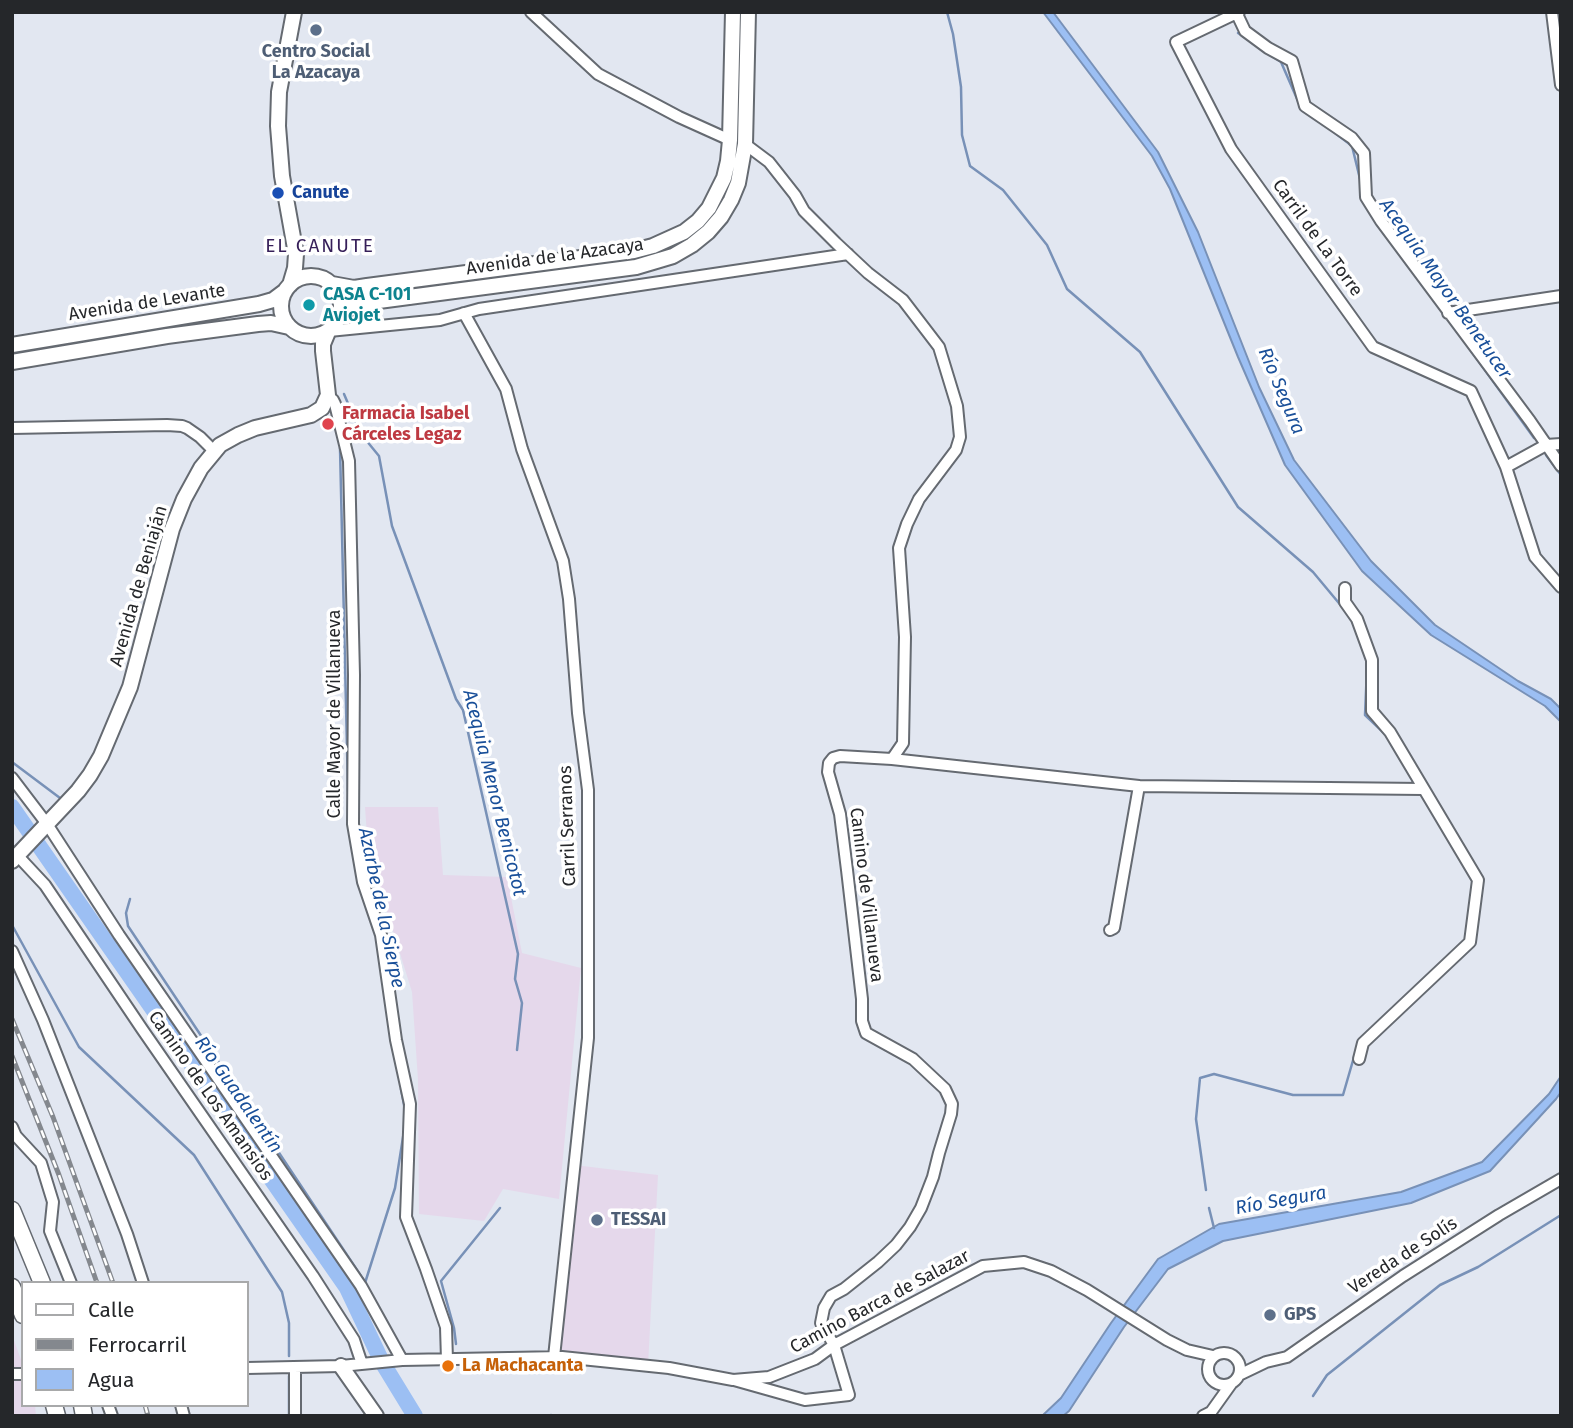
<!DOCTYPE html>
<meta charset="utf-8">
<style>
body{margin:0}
#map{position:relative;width:1573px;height:1428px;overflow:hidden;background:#e2e7f1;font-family:"Fira Sans",sans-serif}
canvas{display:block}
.frame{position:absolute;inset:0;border:14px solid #25272a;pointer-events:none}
.legend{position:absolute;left:21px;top:1281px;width:228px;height:126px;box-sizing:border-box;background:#fff;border:2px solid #a8a9aa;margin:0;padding:9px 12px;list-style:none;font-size:21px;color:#25272a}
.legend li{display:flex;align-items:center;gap:14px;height:35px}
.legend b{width:35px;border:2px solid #a8a9aa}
</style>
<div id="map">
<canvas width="1573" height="1428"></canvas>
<div class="frame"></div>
<ul class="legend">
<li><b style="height:9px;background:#fff"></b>Calle</li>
<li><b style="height:9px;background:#84888e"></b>Ferrocarril</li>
<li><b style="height:19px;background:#9cbff3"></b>Agua</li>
</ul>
</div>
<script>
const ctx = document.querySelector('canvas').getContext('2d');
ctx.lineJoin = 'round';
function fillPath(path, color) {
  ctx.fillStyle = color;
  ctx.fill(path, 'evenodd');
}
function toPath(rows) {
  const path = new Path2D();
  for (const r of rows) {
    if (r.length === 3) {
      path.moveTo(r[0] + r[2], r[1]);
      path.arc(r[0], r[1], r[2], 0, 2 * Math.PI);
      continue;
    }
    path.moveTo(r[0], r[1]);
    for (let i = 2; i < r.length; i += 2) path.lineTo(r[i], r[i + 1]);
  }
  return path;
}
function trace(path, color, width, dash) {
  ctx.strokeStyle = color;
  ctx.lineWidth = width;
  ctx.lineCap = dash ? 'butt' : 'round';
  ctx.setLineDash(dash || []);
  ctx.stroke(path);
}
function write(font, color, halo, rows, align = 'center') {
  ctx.font = font + ' "Fira Sans",sans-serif';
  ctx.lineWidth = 7;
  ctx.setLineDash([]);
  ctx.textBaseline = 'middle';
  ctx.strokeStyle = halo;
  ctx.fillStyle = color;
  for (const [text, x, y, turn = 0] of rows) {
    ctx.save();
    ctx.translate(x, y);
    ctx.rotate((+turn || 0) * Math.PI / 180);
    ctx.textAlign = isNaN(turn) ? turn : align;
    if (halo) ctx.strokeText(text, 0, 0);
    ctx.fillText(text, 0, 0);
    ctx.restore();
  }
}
fillPath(toPath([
 [365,807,438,807,443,875,507,877,522,953,581,968,559,1199,503,1189,484,1221,419,1214,418,1080,412,992,379,886,367,836],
 [574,1165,658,1175,648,1366,554,1357],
 [12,1335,23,1365,23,1405,35,1405,36,1416,12,1416]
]), '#e5d8eb');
const water = toPath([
 [1043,12,1053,12,1158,152,1198,232,1259,387,1294,460,1371,561,1435,625,1518,681,1551,699,1561,709,1561,722,1545,706,1431,635,1362,571,1285,465,1238,357,1170,189,1152,156,1043,12],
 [1561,1076,1561,1092,1556,1099,1490,1171,1411,1203,1223,1241,1168,1269,1124,1327,1069,1411,1063,1416,1042,1416,1061,1398,1111,1323,1158,1259,1219,1224,1401,1192,1482,1162,1549,1094,1561,1076]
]);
fillPath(water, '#9cbff3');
trace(water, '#7891b7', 2);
trace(toPath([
 [947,12,953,34,961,87,962,135,970,166,1003,190,1047,245,1067,289,1140,352,1238,507,1313,572,1343,608],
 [1238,33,1250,41],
 [1270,55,1281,62,1301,108],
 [1326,126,1352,146,1360,179],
 [1469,348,1534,438],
 [344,394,361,434,379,456,392,526,456,699,463,710,518,954,515,979,522,1003,517,1050],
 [340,448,348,791],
 [1546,455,1561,475],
 [1367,668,1365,715,1384,733],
 [12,762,60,798],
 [349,829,352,847],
 [130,899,126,913,128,926,365,1282],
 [12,925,79,1047,194,1155,282,1292,289,1323,289,1356],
 [401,1089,405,1110],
 [1206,1190,1196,1119,1200,1078,1214,1074,1293,1095,1343,1095,1354,1057],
 [1209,1208,1214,1228],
 [365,1283,395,1188,404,1131],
 [456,1344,454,1328,441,1281,500,1208],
 [1313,1396,1327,1375,1440,1285,1478,1267,1561,1215],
 [551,1415,552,1416],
 [289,1416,289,1376]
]), '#7891b7', 2.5);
trace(toPath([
 [12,807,347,1288,382,1362,415,1416]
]), '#9cbff3', 16);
const minor = toPath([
 [531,12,598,74,679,117,730,140],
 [1236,12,1245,31,1268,48,1292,61,1305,106,1352,138,1364,153,1366,197,1381,221,1530,421,1561,466],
 [1239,12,1176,42,1231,149,1373,347,1471,391,1506,467,1535,557,1561,587],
 [1552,12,1561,85],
 [464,313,506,389,522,449,563,561,569,599,578,713,588,790,588,1038,554,1357],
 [1448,313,1561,296],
 [329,331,440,320,479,309,848,254],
 [328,396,333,400,335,404,349,461,354,675,353,824,363,882,381,935,396,1040,410,1104,406,1217,426,1269,446,1327,447,1360],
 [12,428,167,425,182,426,187,428,200,437,214,451],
 [1506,467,1546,445,1561,444],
 [1345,588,1345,602,1357,619,1372,660,1372,711,1390,732,1478,880,1470,942,1363,1043,1359,1059],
 [892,759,1139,786,1114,928,1110,930],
 [12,778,47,824,119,935,361,1286,402,1360],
 [1139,786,1423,789],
 [17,855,45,885,142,1029,313,1276,354,1340,362,1364],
 [12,951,43,1020,127,1234,143,1283],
 [12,1127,16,1136,41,1163,53,1202,50,1231,71,1283],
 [1224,1369,16],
 [247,1368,341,1366,402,1360,562,1357,669,1368,733,1380,769,1377,815,1359,834,1345,983,1266,1024,1262,1051,1271,1087,1290,1167,1340,1187,1350,1213,1356],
 [295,1368,295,1416],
 [12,1374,23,1374],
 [1239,1375,1266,1362,1287,1357,1403,1276,1499,1215,1561,1179],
 [734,1380,805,1400,849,1395,834,1345,821,1323,824,1308,831,1296,844,1289,878,1262,896,1245,910,1227,921,1208,933,1177,939,1153,951,1114,952,1104,945,1089,913,1059,866,1033,862,1021,862,999,847,870,840,814,828,772,829,763,833,758,840,756,892,759,903,743,905,637,899,548,907,524,919,499,956,450,960,437,957,406,939,347,903,300,868,273,836,243,804,211,795,195,769,162,745,144],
 [108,1405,112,1416],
 [181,1405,184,1416],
 [1203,1416,1211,1412,1231,1384]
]);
const major = toPath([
 [311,306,30],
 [332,284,354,288,367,286,634,251,653,246,684,232,698,221,709,208,724,178,728,161,730,140,733,12],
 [290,285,295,268,296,254,282,176,278,126,279,92,294,12],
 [341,313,356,304,636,267,673,256,692,245,708,232,721,217,731,200,738,183,745,144,748,12],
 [12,345,259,304,273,300,285,291],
 [12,362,167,336,258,324,271,323,289,327],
 [12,861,78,791,90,775,101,756,130,687,172,529,184,499,201,468,220,445,238,435,255,428,311,415,322,408,328,395,323,351,323,344,328,332],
 [341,1366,376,1416]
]);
const highway = toPath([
 [12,1210,42,1283],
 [12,1287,23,1315],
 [54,1405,57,1416],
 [82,1405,84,1416]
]);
trace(minor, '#656a71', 14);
trace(major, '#656a71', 18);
trace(highway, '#656a71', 19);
trace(minor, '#fff', 10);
trace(major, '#fff', 14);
trace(highway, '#fff', 16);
const rail = toPath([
 [12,1019,53,1117,113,1283],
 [12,1056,59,1175,97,1283],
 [145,1405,148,1416]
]);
trace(rail, '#84888e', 5);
trace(rail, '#fff', 2.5, [8]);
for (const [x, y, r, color] of [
 [316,30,7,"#5c6f8a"],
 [278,193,7,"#1a4fb4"],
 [309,305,7,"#0f9aa8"],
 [328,424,7,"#e0444e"],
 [597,1220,7,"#5c6f8a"],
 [1270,1315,7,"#5c6f8a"],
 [448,1366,7,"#e8710a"]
]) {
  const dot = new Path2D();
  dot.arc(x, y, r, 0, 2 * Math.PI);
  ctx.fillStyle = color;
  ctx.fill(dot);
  trace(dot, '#fff', 2.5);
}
write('bold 18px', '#4e5e75', '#fff', [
 ["Centro Social",316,52,"center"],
 ["La Azacaya",316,73,"center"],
 ["TESSAI",611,1220],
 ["GPS",1284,1315]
], 'left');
write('bold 18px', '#164399', '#fff', [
 ["Canute",292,193]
], 'left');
write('18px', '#25272a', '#fff', [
 ["Carril de La Torre",1317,238,54],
 ["Avenida de la Azacaya",555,257,-8],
 ["Avenida de Levante",147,303,-9],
 ["Avenida de Beniaján",139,586,-74],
 ["Calle Mayor de Villanueva",335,714,-90],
 ["Carril Serranos",568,826,-92],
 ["Camino de Villanueva",866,895,83],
 ["Camino de Los Amansios",210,1096,55],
 ["Vereda de Solís",1403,1256,-33],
 ["Camino Barca de Salazar",880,1302,-28]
]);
write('bold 18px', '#0d838f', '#fff', [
 ["CASA C-101",323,295],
 ["Aviojet",323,316]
], 'left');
write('bold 18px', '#be3a42', '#fff', [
 ["Farmacia Isabel",342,414],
 ["Cárceles Legaz",342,435]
], 'left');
write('bold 18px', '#c56008', '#fff', [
 ["La Machacanta",462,1366]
], 'left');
ctx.letterSpacing = '2px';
write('19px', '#361f59', '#fff', [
 ["EL CANUTE",320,247]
]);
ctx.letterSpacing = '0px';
write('italic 19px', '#194f99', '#fff', [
 ["Acequia Mayor Benetucer",1445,289,55],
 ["Río Segura",1281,391,67],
 ["Acequia Menor Benicotot",494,793,76],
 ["Azarbe de la Sierpe",381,908,78],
 ["Río Guadalentín",238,1095,55],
 ["Río Segura",1281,1201,-10]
]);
</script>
